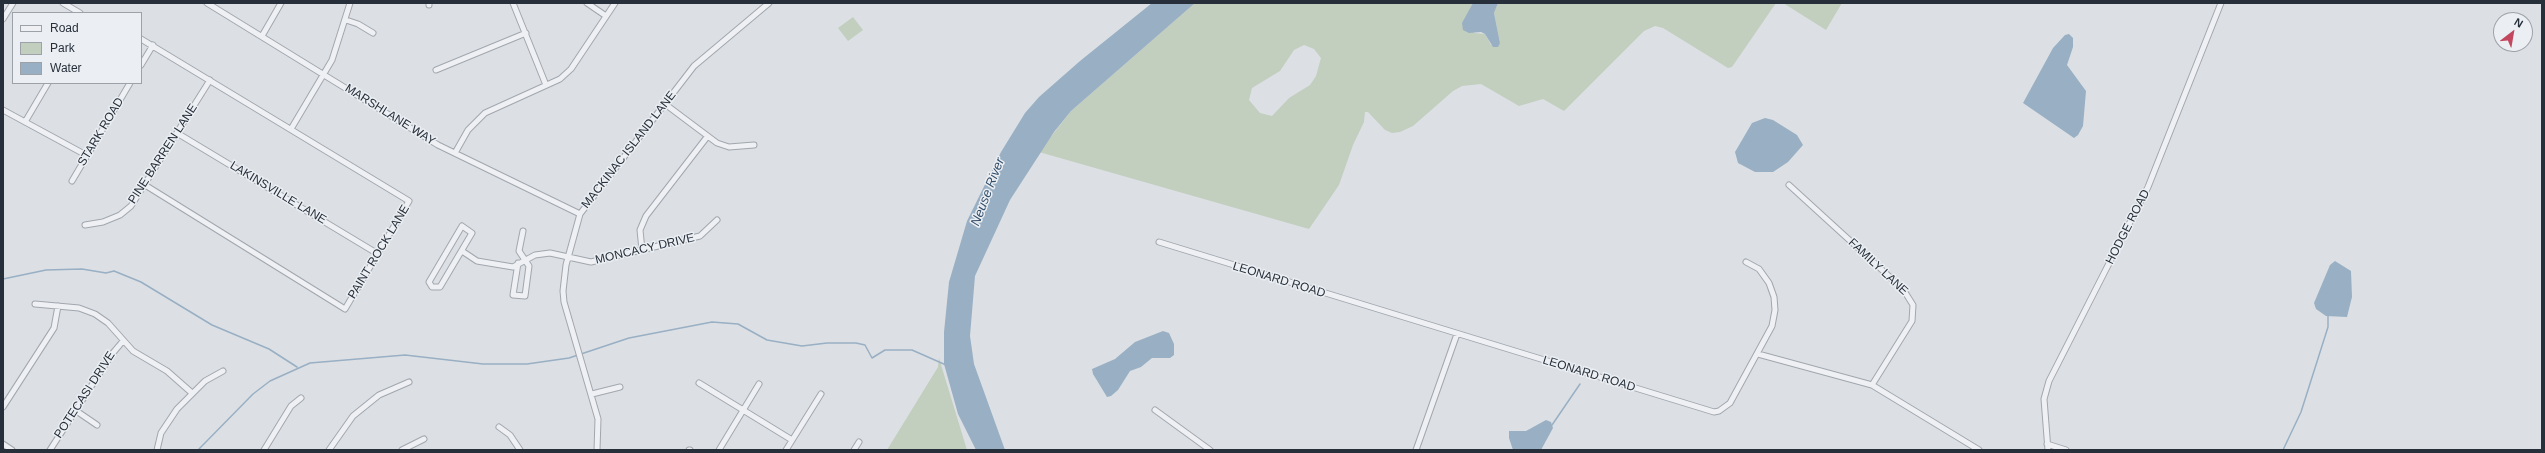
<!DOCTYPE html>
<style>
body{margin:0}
#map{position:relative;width:2545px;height:453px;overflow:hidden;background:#dce0e5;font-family:Helvetica,sans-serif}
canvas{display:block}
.frame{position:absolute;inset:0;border:4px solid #272f3a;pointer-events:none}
.legend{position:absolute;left:12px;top:12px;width:130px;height:72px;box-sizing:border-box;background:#ebeff3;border:1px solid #9da2a9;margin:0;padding:5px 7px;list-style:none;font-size:12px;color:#272f3a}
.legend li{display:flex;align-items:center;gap:8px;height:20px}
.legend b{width:20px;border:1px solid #9da2a9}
.north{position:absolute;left:2493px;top:12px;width:40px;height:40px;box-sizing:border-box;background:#ebeff3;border:1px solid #9da2a9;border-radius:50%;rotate:31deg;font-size:11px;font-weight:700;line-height:16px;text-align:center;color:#272f3a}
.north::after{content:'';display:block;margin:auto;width:14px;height:18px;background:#c3485f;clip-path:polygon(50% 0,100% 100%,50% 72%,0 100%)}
</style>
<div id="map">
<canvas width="2545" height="453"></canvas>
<div class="frame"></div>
<ul class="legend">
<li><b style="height:5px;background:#eef0f4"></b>Road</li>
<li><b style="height:11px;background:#c2cebe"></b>Park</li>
<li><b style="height:11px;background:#99afc3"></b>Water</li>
</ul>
<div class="north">N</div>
</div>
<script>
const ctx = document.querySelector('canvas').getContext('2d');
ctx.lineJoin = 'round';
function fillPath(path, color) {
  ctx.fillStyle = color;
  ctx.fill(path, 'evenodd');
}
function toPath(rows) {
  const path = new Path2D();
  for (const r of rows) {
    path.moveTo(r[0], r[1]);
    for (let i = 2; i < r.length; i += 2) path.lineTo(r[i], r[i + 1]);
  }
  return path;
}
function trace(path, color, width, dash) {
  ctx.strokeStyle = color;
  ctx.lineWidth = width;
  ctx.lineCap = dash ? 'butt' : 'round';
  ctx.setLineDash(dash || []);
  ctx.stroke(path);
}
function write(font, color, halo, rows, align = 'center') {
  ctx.font = font + ' Helvetica,sans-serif';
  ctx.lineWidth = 3;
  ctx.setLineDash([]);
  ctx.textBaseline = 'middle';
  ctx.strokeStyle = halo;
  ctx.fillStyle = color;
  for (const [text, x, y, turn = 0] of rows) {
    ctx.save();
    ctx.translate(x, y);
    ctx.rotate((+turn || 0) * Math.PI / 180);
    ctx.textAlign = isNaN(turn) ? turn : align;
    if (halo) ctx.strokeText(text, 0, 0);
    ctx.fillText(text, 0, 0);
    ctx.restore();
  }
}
fillPath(toPath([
 [1195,3,1473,3,1471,8,1474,33,1485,34,1491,45,1500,43,1494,13,1498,3,1776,3,1732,67,1728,68,1663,28,1655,26,1644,31,1564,111,1543,99,1519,106,1481,84,1462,86,1453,91,1413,126,1400,132,1392,133,1385,130,1368,112,1365,112,1364,122,1353,145,1339,185,1309,229,1039,152,1071,111],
 [1304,45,1314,49,1321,58,1316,76,1310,85,1289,98,1272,116,1260,113,1249,100,1252,88,1280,71,1294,50],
 [1783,3,1842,3,1826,30],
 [853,17,863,30,848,41,838,28],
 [939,358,967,450,887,450,938,367]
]), '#c2cebe');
fillPath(toPath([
 [1152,3,1195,3,1071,111,1054,132,1010,200,975,276,970,336,974,364,1005,450,976,450,958,414,944,364,944,332,949,282,967,221,1001,152,1025,113,1039,97,1080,61],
 [1473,3,1498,3,1494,13,1500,43,1498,47,1493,47,1485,34,1481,32,1469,33,1463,30,1462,23],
 [2069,34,2073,38,2073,47,2067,65,2086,91,2083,126,2078,135,2074,138,2023,103,2053,48,2065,35],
 [1765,118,1773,120,1797,135,1803,145,1788,162,1773,172,1755,172,1738,163,1735,152,1752,123],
 [2335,261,2351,271,2352,297,2347,317,2326,316,2316,309,2314,303,2330,265],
 [1163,331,1169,333,1174,344,1174,355,1170,358,1152,358,1141,367,1130,371,1118,390,1111,396,1107,397,1093,374,1092,369,1115,359,1135,342],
 [1546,420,1551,422,1553,428,1541,450,1513,450,1509,438,1509,431,1526,431]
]), '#99afc3');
trace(toPath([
 [3,279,46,270,82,269,106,273,114,271,141,282,212,325,269,349,297,367],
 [1552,425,1580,384],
 [198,450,253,394,270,381,310,363,405,355,483,364,527,364,569,358,629,338,712,322,738,324,767,340,802,346,827,343,856,343,865,345,872,358,885,350,912,350,946,365],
 [2283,450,2301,412,2328,327,2328,316]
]), '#99afc3', 1.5);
const street = toPath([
 [63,3,80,13],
 [207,3,438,145,580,214],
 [429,3,429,5],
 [513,3,546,85],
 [587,3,606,16],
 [3,19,13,3],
 [346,20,358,24,373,33],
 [262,36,281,3],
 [141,39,409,201,345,309,145,185],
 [141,65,153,45],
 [436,70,526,33],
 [665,104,717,143,729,147,754,145],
 [3,110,86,155],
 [25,122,48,83],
 [291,129,332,60,350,3],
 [177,133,378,254],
 [455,153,468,130,485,113,560,79,571,69,615,3],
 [72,181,130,83],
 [1789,185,1903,289,1913,305,1912,321,1872,385],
 [85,225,103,222,120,215,131,206,210,80],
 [462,226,472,233,440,287,432,287,429,282,462,226],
 [1159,242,1714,412,1719,411,1730,403,1772,326,1775,310,1774,297,1769,283,1759,269,1746,262],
 [642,250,640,230,646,216,707,137],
 [462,251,477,261,513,267,535,255,550,253,591,262,700,236,717,220],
 [518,263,513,295,525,296,529,266,519,251,523,231],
 [35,304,79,308,95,314,108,323,133,351,167,371,192,393],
 [1758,354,1872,385,1979,450],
 [699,383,792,440],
 [592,394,620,387],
 [3,407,54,328,58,306],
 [75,410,97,425],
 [1155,410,1210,450],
 [499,427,510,435,520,450],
 [3,444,12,450],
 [2047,444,2066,450],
 [50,450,112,354,123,341],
 [157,450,161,433,177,409,205,381,223,371],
 [264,450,291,406,301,398],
 [329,450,353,416,379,395,409,382],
 [402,450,424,439],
 [597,450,598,419,564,302,563,291,566,265,580,214,694,66,769,3],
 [689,450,690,450],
 [719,450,759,384],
 [786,450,821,394],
 [854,450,859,442],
 [1416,450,1457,334],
 [2048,450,2044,399,2049,381,2148,187,2221,3]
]);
trace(street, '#a2a7ae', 7);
trace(street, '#eef0f4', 5);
write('12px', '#272f3a', '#ebeff3', [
 ["MARSHLANE WAY",390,115,32],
 ["STARK ROAD",101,132,-59],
 ["MACKINAC ISLAND LANE",629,150,-52],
 ["PINE BARREN LANE",163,154,-57],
 ["LAKINSVILLE LANE",278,193,31],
 ["HODGE ROAD",2128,227,-63],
 ["MONCACY DRIVE",645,249,-13],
 ["PAINT ROCK LANE",379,252,-59],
 ["FAMILY LANE",1878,267,43],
 ["LEONARD ROAD",1279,280,17],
 ["LEONARD ROAD",1589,374,17],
 ["POTECASI DRIVE",85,395,-57]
]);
write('italic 13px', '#344f6b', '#ebeff3', [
 ["Neuse River",988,192,-69]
]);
</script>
